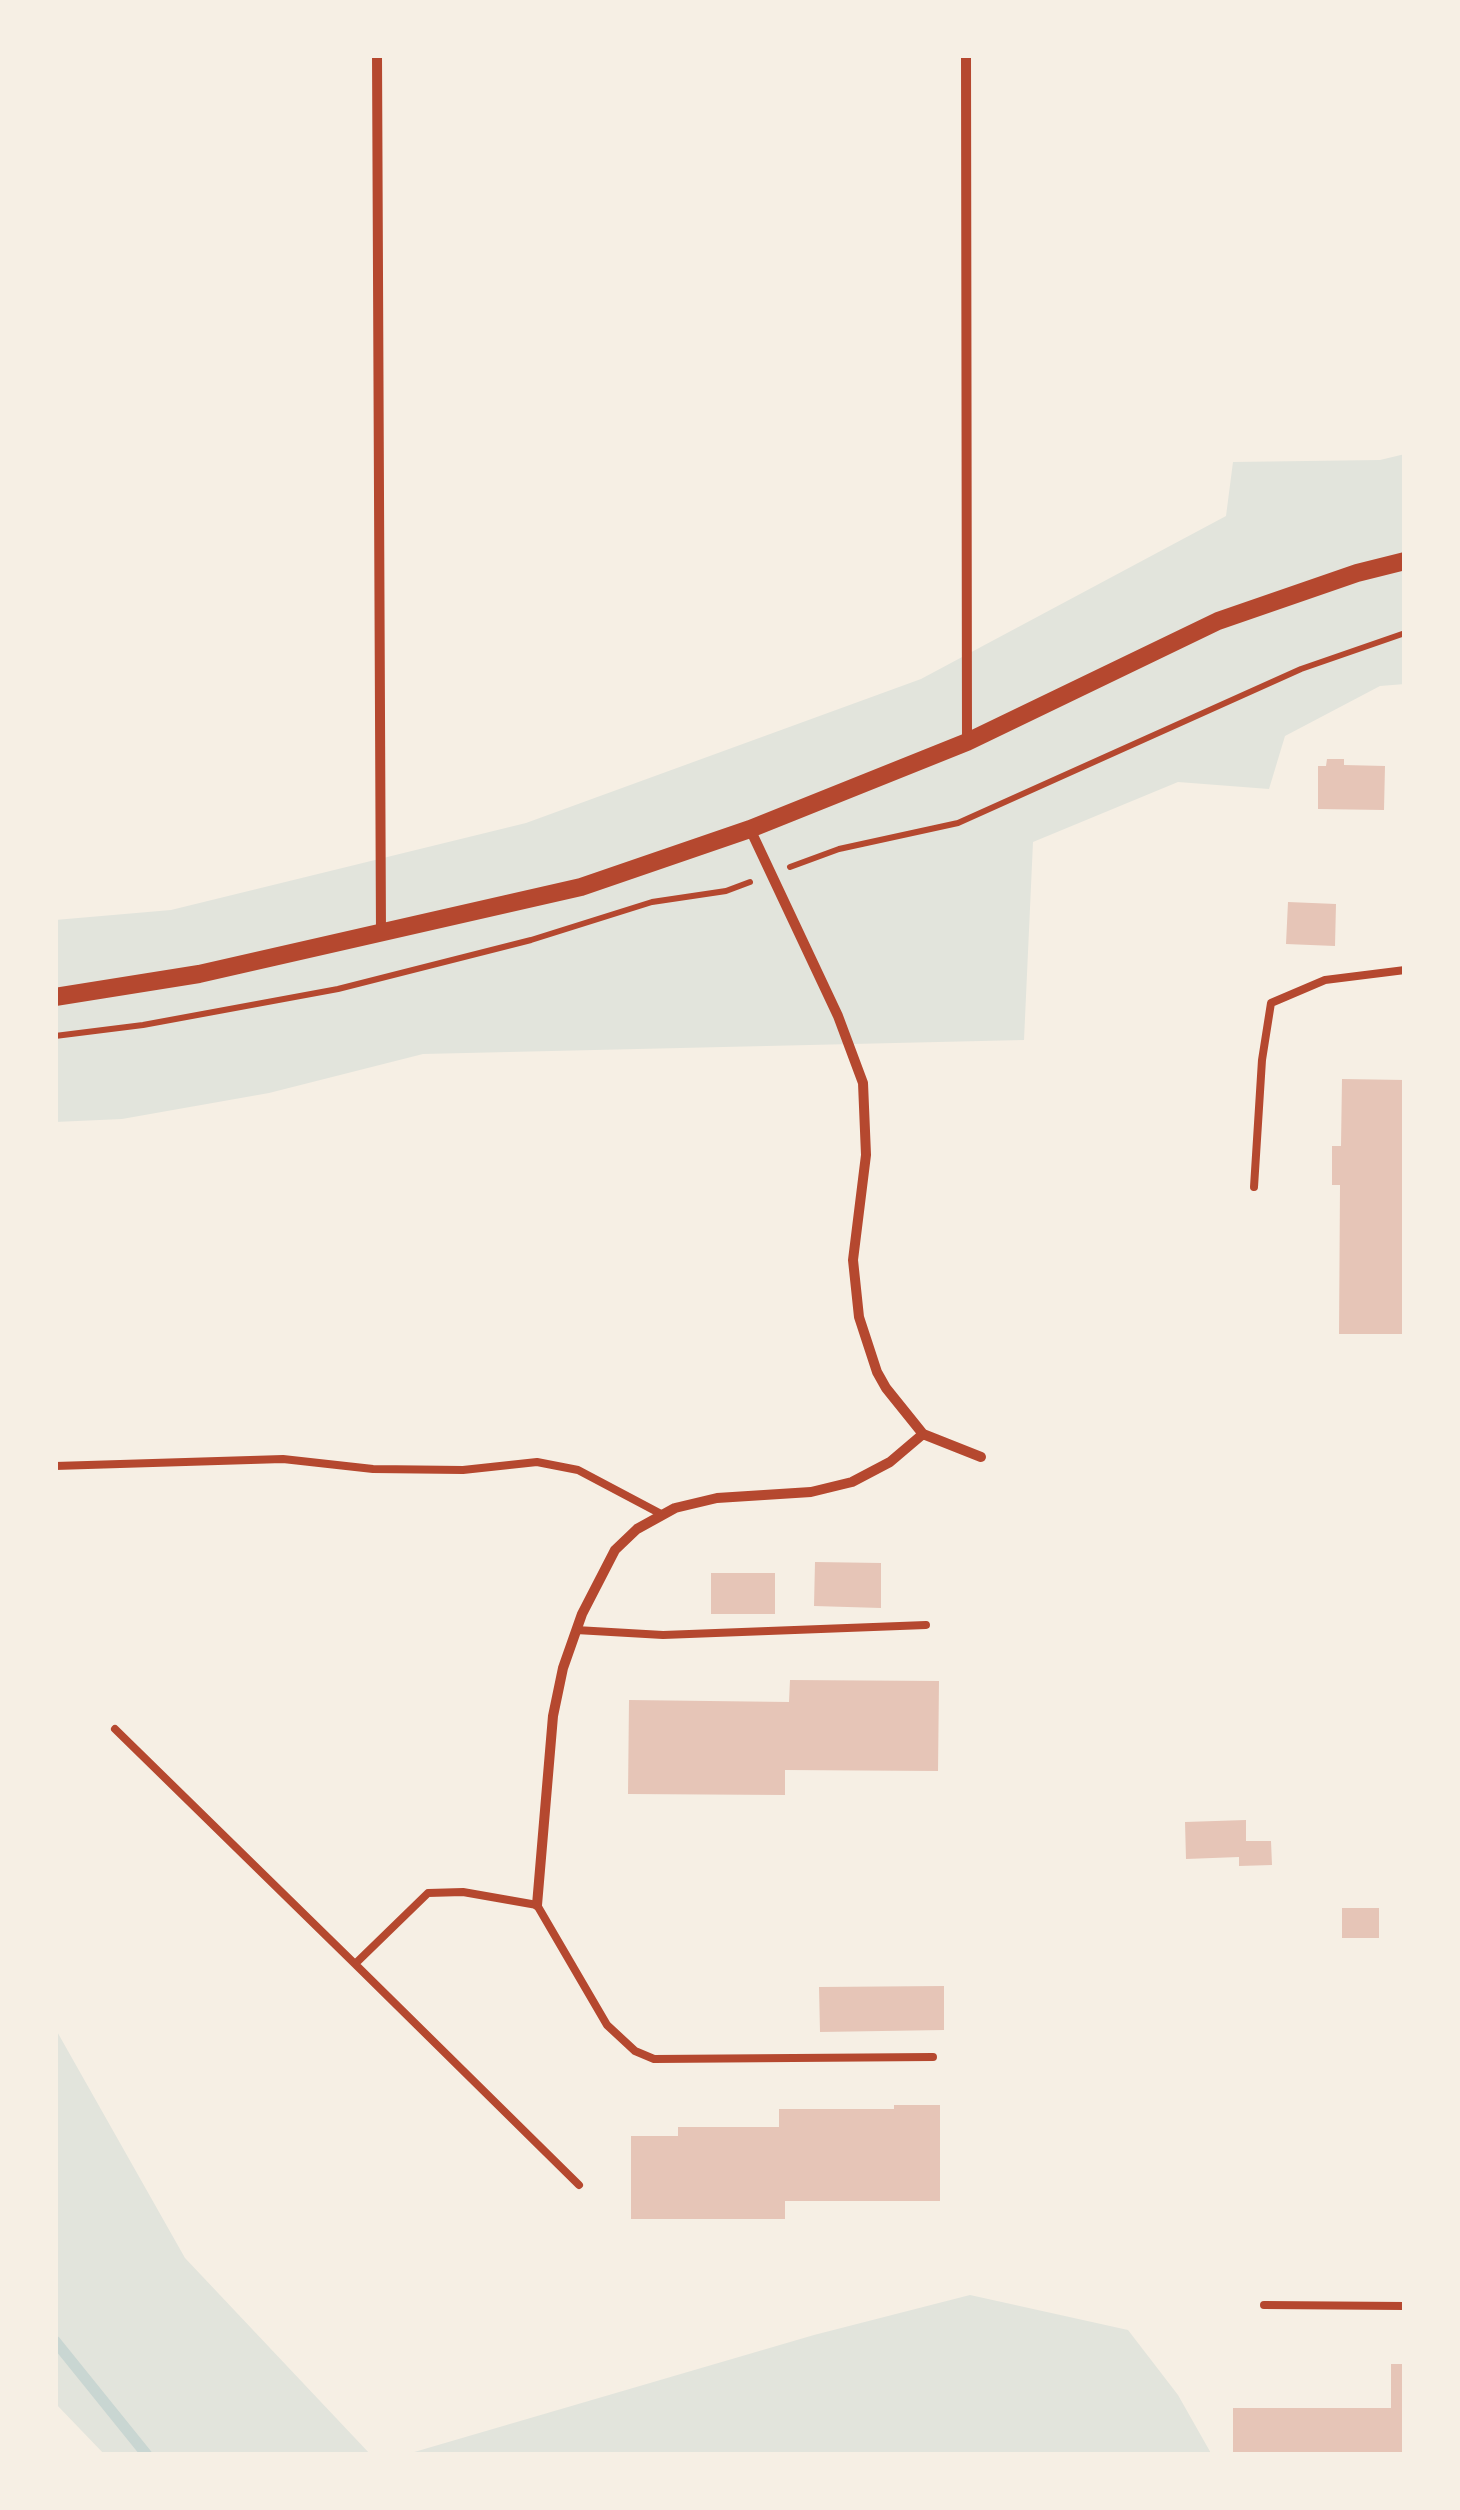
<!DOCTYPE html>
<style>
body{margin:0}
#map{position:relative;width:1460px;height:2510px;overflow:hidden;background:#f6efe4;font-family:"PT Sans",sans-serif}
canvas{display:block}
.frame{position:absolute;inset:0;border:58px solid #f6efe4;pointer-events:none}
</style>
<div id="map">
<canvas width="1460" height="2510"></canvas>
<div class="frame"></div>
</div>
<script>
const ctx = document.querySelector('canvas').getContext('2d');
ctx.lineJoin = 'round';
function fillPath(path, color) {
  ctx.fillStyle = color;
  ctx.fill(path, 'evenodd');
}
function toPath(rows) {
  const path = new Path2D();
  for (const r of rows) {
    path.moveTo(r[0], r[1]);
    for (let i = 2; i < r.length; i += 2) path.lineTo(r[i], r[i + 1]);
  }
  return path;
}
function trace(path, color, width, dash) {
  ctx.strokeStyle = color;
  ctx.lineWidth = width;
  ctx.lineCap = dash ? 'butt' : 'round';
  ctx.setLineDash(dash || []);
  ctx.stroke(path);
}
fillPath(toPath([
 [1405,454,1405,684,1380,686,1285,736,1269,789,1178,782,1033,842,1024,1040,423,1054,269,1093,122,1119,55,1122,55,920,171,910,526,823,921,679,1226,516,1233,462,1380,460],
 [55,2028,185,2258,371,2455,105,2455,55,2403],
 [970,2295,1128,2330,1178,2395,1212,2455,404,2455,814,2335]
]), '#e2e4dc');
trace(toPath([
 [55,2341,147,2455]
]), '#c9d6d2', 11);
fillPath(toPath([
 [1327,759,1344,759,1344,765,1385,766,1384,810,1318,809,1318,766,1326,766],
 [1288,902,1336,904,1335,946,1286,944],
 [1342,1079,1405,1080,1405,1334,1339,1334,1340,1185,1332,1185,1332,1146,1341,1146],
 [815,1562,881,1563,881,1608,814,1606],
 [711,1573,775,1573,775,1614,711,1614],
 [790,1680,939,1681,938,1771,785,1770,785,1795,628,1794,629,1700,789,1702],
 [1246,1820,1246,1841,1271,1841,1272,1865,1239,1866,1239,1857,1186,1859,1185,1822],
 [1342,1908,1379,1908,1379,1938,1342,1938],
 [944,1986,944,2030,820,2032,819,1987],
 [894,2105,940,2105,940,2201,785,2201,785,2219,631,2219,631,2136,678,2136,678,2127,779,2127,779,2109,894,2109],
 [1391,2364,1405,2364,1405,2455,1233,2455,1233,2408,1391,2408]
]), '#e6c5b7');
trace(toPath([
 [790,867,839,849,958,823,1301,669,1405,633],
 [55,1036,143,1025,338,989,531,940,652,902,726,891,750,882]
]), '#b5482f', 6);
trace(toPath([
 [1254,1187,1262,1060,1271,1003,1325,980,1405,970],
 [55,1466,283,1459,373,1469,463,1470,537,1462,578,1470,663,1515],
 [576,1630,663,1635,926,1625],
 [115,1729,355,1964,428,1893,463,1892,537,1905,607,2025,635,2051,654,2059,933,2057],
 [355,1964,579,2185],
 [1264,2305,1405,2306]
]), '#b5482f', 8);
trace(toPath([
 [377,55,381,933],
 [966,55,967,741],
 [750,829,838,1016,863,1083,866,1155,853,1260,859,1317,877,1372,886,1388,923,1434,981,1457],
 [537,1905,553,1716,563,1668,582,1614,615,1550,637,1529,675,1508,717,1498,811,1492,852,1482,890,1462,923,1434]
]), '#b5482f', 10);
trace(toPath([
 [55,997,199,974,581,887,750,829,967,742,1218,621,1357,573,1405,561]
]), '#b5482f', 18);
</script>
